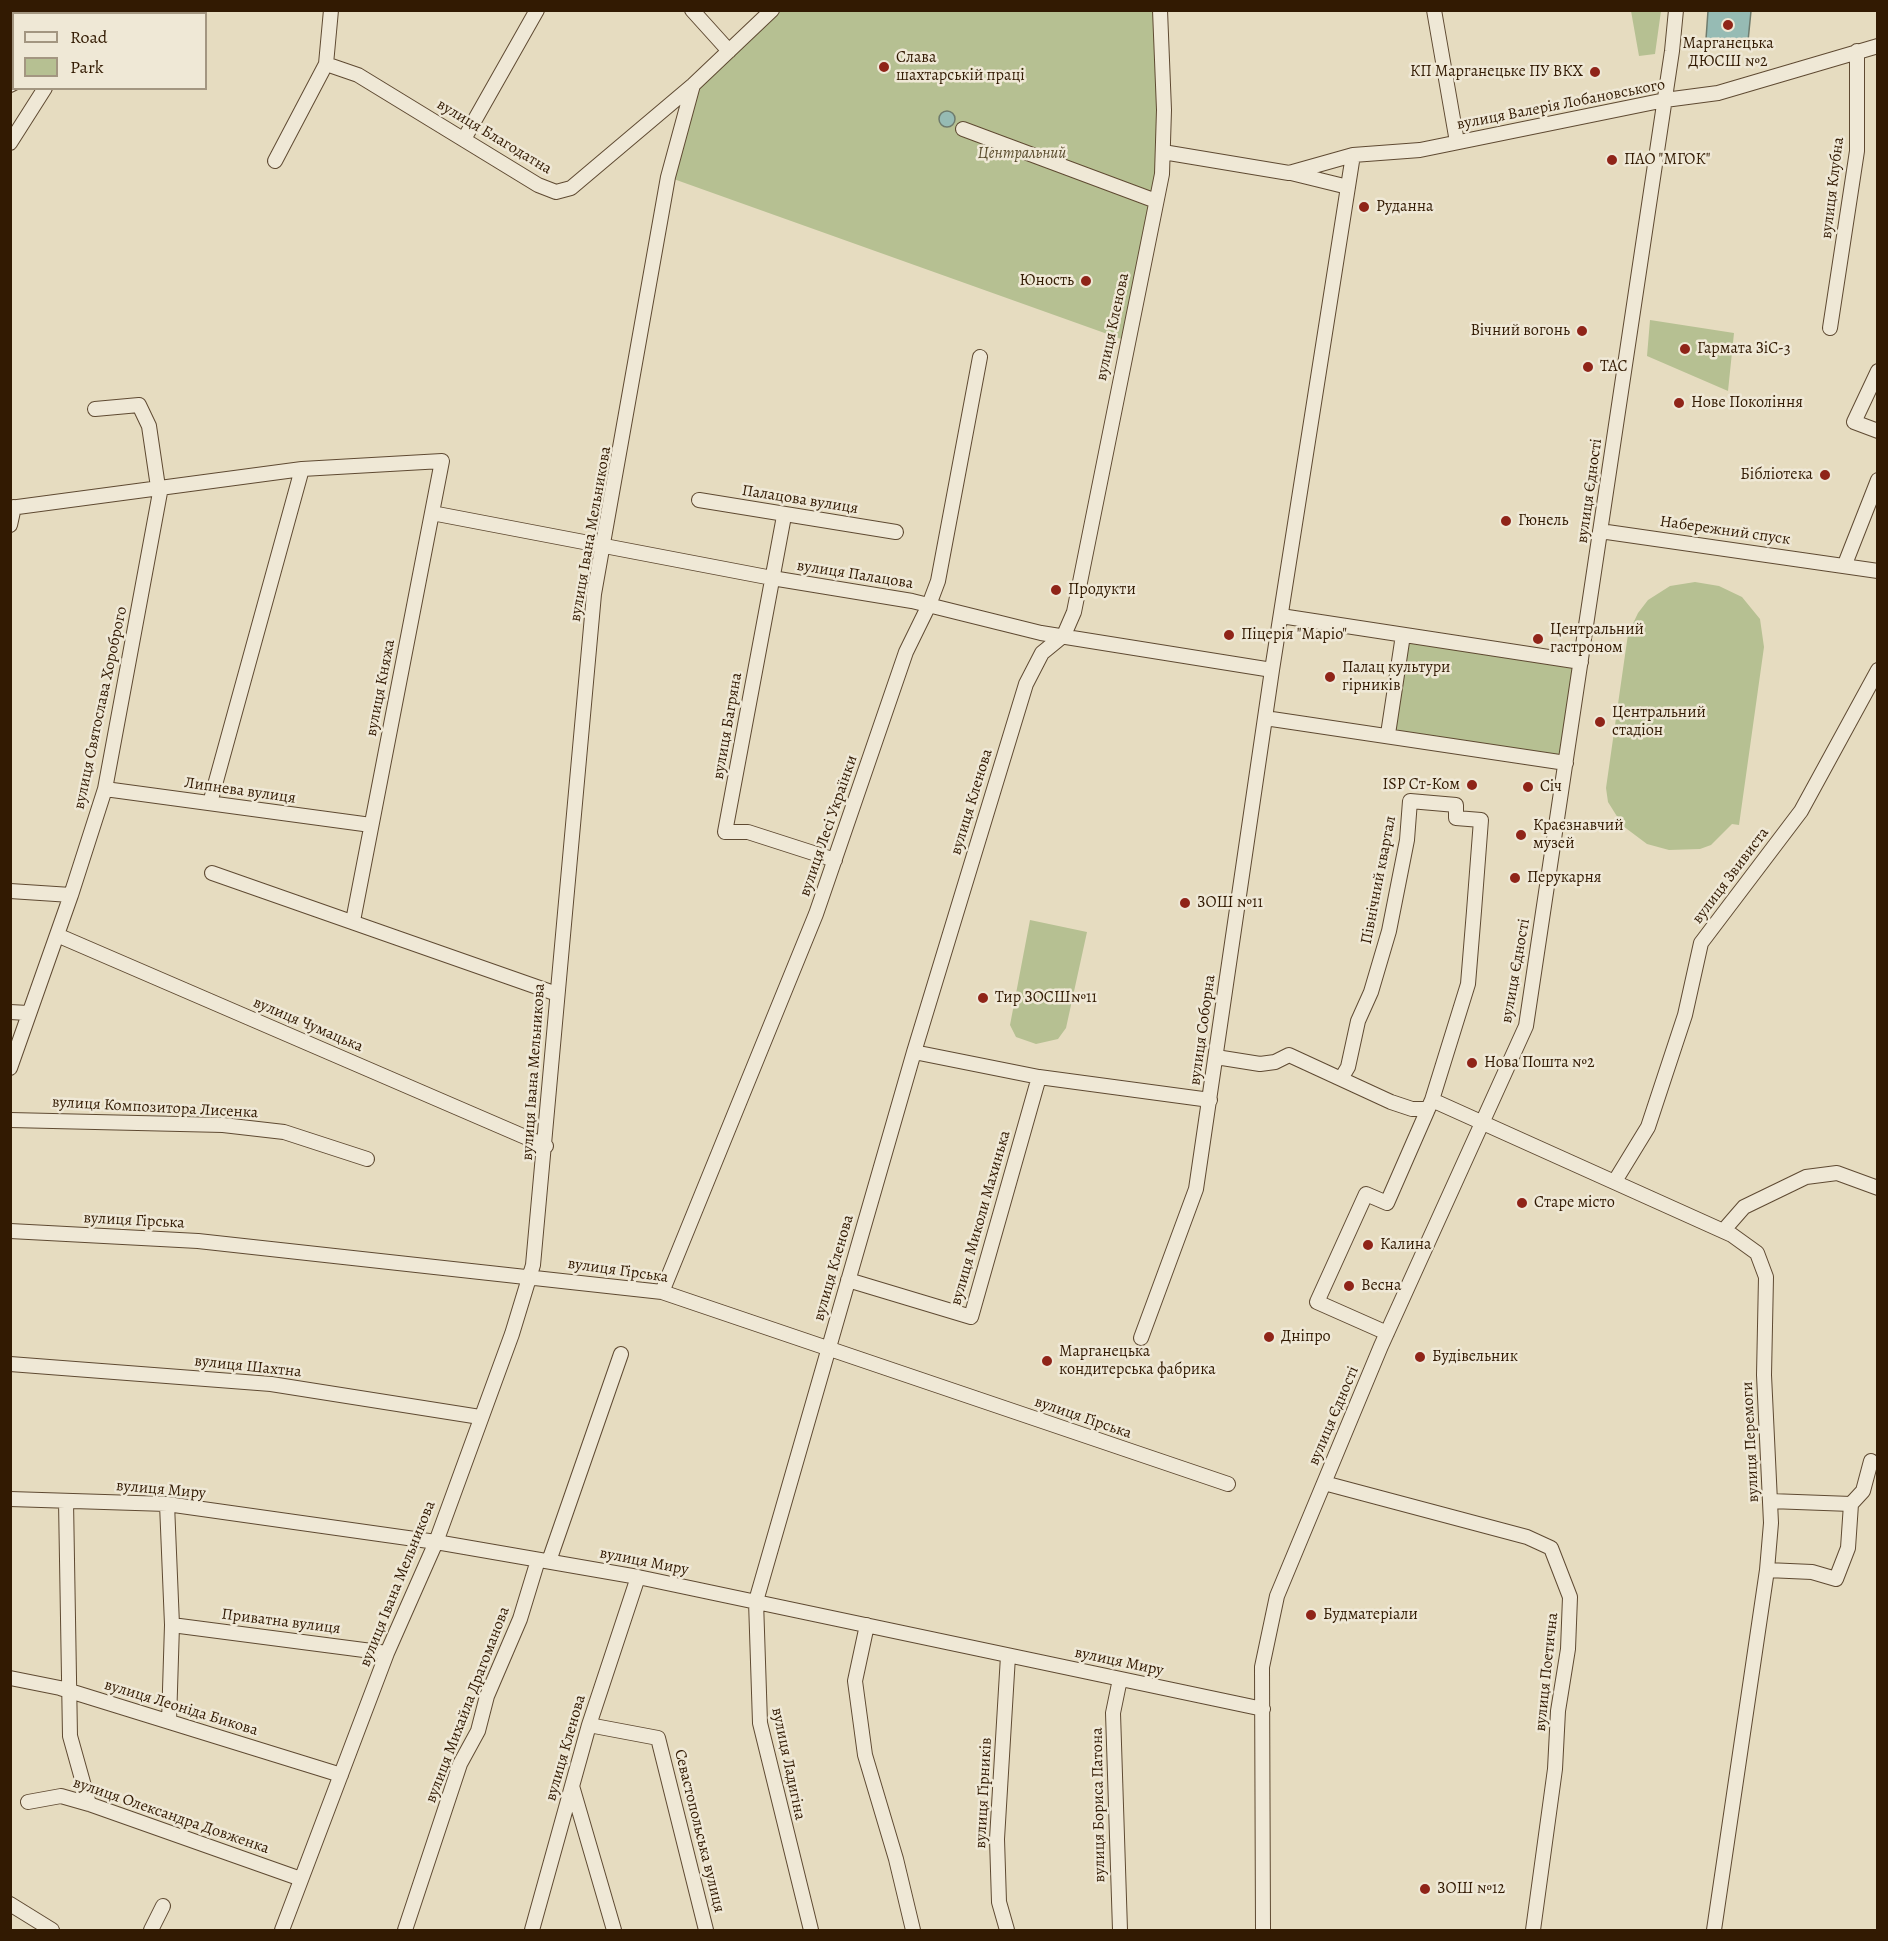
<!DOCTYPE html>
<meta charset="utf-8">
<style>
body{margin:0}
#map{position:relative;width:1888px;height:1941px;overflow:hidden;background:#e6dcc0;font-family:Alegreya,serif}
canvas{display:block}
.frame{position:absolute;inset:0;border:12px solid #321a02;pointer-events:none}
.legend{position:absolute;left:12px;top:12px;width:195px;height:78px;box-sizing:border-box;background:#efe8d6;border:2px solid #a39681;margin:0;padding:8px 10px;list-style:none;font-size:18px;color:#321a02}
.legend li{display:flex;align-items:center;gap:12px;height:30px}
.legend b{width:30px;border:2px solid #a39681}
</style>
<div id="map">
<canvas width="1888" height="1941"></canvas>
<div class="frame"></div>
<ul class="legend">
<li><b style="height:8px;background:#efe8d6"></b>Road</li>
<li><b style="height:16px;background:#b6c092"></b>Park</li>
</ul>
</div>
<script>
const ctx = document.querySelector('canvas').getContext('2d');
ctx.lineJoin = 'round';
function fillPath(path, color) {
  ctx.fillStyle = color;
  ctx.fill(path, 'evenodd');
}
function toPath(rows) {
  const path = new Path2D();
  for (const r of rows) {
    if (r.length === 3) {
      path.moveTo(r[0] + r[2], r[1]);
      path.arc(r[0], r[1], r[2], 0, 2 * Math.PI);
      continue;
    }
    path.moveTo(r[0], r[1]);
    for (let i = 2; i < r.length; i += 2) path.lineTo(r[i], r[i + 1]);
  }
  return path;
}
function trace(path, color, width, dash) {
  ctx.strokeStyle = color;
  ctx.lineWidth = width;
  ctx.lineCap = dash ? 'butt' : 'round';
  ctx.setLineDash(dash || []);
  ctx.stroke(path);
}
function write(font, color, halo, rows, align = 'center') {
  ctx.font = font + ' Alegreya,serif';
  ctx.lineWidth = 5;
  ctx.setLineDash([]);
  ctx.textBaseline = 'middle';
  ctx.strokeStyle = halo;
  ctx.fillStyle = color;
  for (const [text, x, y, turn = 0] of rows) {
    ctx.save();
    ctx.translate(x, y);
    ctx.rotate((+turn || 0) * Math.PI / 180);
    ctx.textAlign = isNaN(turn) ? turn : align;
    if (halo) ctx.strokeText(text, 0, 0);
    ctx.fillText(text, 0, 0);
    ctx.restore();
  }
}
fillPath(toPath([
 [772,11,1160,11,1162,174,1127,341,668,177,693,85],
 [1631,11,1661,11,1655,54,1639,56],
 [1650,320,1734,333,1728,391,1647,356],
 [1695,582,1719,586,1742,597,1760,619,1764,647,1739,825,1732,824,1711,845,1700,849,1669,850,1647,844,1623,826,1608,802,1606,788,1628,634,1638,613,1648,600,1670,586],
 [1407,642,1576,667,1561,757,1392,731],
 [1030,920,1087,932,1066,1028,1058,1039,1036,1044,1016,1037,1010,1025]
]), '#b6c092');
const water = toPath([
 [1708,11,1751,11,1748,41,1706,39,1708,11],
 [947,119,8]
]);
fillPath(water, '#96bbb4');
trace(water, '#6e7b6d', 1.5);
const minor = toPath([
 [692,10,729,51],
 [1434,10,1457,142],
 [81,14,82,10],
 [326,64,331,10],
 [10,85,14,83],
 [963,129,1156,201],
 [464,139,537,10],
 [10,143,45,88],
 [1163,152,1289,173,1353,155,1420,150,1665,100,1718,93,1878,46],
 [275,161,326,64,358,75,538,185,556,192,571,188,693,85,772,10],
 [1291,173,1348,187],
 [1830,328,1857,151,1857,51],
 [1878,371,1854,422,1878,431],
 [95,409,139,405,149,426,158,487],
 [699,500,896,532],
 [10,508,302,469,442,461,353,921],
 [432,513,772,578,912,601,1041,633,1272,670],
 [784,516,725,832,748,832,835,860],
 [10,525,14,507],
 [1600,531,1878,571],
 [1845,564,1878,480],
 [1281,616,1581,662],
 [1265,718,1566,763],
 [1388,734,1403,635],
 [105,789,371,825],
 [210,803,302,469],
 [212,873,557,994],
 [10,891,71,895],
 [57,935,546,1146],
 [10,1012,28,1013],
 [914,1052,1039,1077,1210,1100],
 [1216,1057,1260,1064,1275,1062,1289,1055,1391,1102,1412,1109,1428,1109],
 [10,1068,71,895,105,789,161,487],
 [1342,1077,1348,1067,1358,1021,1371,992,1389,931,1407,840,1410,801,1456,805,1456,818,1481,820,1474,911,1468,984,1432,1100],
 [10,1120,223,1125,284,1132,367,1159],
 [1615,1181,1648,1127,1685,1015,1701,943,1801,811,1878,670],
 [10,1231,198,1241,662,1292,1228,1484],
 [1723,1231,1744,1207,1806,1177,1837,1173,1878,1188],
 [848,1280,971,1317,1039,1077],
 [662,1292,816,914,906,652,929,605,938,581,980,357],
 [1387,1333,1317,1302,1366,1194,1387,1203,1432,1100,1732,1235,1757,1253,1766,1277,1764,1375,1771,1523,1767,1570,1714,1930],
 [1141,1338,1196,1189,1272,670,1353,155],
 [10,1364,271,1384,480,1417],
 [1324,1483,1527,1537,1551,1548,1570,1597,1568,1649,1558,1711,1555,1769,1533,1930],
 [10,1499,167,1504,436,1542,638,1577,1263,1709],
 [66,1501,70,1736,89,1804],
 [1770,1501,1851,1504],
 [167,1504,172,1625,169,1722],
 [549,1561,621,1354],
 [1767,1570,1812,1572,1836,1579,1848,1548,1851,1504,1863,1491,1871,1461],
 [172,1625,387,1653],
 [867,1625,855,1681,865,1755,896,1859,913,1930],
 [10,1678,60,1688,341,1775],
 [589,1725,658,1738,706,1930],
 [572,1786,614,1930],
 [28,1802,61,1796,89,1804,301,1879],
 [10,1904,52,1930],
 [151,1930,163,1906],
 [282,1930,387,1653,436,1542,512,1334,533,1265,594,594,668,177,693,85],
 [405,1930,460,1764,478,1731,487,1696,520,1619,538,1560],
 [532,1930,589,1725,638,1577],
 [811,1930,760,1723,756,1601,914,1052,1026,684,1042,653,1064,635,1074,612,1162,174,1164,110,1160,10],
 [1007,1930,999,1902,997,1839,1008,1656],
 [1120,1930,1113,1713,1120,1679],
 [1263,1930,1262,1667,1277,1596,1381,1346,1526,1026,1672,51,1676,10]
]);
trace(minor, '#5f4a32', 16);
trace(minor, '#efe8d6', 14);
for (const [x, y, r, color] of [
 [1728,25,6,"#8f2418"],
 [884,67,6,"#8f2418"],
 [1595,72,6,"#8f2418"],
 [1612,160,6,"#8f2418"],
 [1364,207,6,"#8f2418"],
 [1086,281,6,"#8f2418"],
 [1582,331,6,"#8f2418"],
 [1685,349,6,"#8f2418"],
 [1588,367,6,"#8f2418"],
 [1679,403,6,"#8f2418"],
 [1825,475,6,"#8f2418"],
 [1506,521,6,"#8f2418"],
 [1056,590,6,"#8f2418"],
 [1229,635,6,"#8f2418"],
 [1538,639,6,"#8f2418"],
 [1330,677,6,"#8f2418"],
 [1600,722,6,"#8f2418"],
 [1472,785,6,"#8f2418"],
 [1528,787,6,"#8f2418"],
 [1521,835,6,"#8f2418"],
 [1515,878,6,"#8f2418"],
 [1185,903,6,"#8f2418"],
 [983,998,6,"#8f2418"],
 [1472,1063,6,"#8f2418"],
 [1522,1203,6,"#8f2418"],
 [1368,1245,6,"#8f2418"],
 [1349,1286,6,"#8f2418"],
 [1269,1337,6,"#8f2418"],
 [1420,1357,6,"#8f2418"],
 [1047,1361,6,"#8f2418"],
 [1311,1615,6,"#8f2418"],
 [1425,1889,6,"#8f2418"]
]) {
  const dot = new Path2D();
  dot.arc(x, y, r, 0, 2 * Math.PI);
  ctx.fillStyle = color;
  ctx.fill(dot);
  trace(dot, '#efe8d6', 2);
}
write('16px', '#321a02', '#efe8d6', [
 ["Марганецька",1728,44,"center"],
 ["ДЮСШ №2",1728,62,"center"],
 ["Слава",896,58],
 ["шахтарській праці",896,76],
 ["КП Марганецьке ПУ ВКХ",1583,72,"right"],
 ["ПАО \"МГОК\"",1624,160],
 ["Руданна",1376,207],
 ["Юность",1074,281,"right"],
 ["Вічний вогонь",1570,331,"right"],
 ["Гармата ЗіС-3",1697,349],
 ["ТАС",1600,367],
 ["Нове Покоління",1691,403],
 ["Бібліотека",1813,475,"right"],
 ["Гюнель",1518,521],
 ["Продукти",1068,590],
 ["Центральний",1550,630],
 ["гастроном",1550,648],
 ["Піцерія \"Маріо\"",1241,635],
 ["Палац культури",1342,668],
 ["гірників",1342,686],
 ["Центральний",1612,713],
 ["стадіон",1612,731],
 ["ISP Ст-Ком",1460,785,"right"],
 ["Січ",1540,787],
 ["Краєзнавчий",1533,826],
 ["музей",1533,844],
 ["Перукарня",1527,878],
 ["ЗОШ №11",1197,903],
 ["Тир ЗОСШ№11",995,998],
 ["Нова Пошта №2",1484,1063],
 ["Старе місто",1534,1203],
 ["Калина",1380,1245],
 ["Весна",1361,1286],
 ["Дніпро",1281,1337],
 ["Марганецька",1059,1352],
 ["кондитерська фабрика",1059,1370],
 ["Будівельник",1432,1357],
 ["Будматеріали",1323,1615],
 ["ЗОШ №12",1437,1889]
], 'left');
write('16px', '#321a02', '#efe8d6', [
 ["вулиця Валерія Лобановського",1561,105,-11],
 ["вулиця Благодатна",494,137,31],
 ["вулиця Клубна",1833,188,-83],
 ["вулиця Кленова",1113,327,-78],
 ["вулиця Єдності",1590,491,-82],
 ["Палацова вулиця",800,500,9],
 ["Набережний спуск",1725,531,8],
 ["вулиця Івана Мельникова",591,534,-80],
 ["вулиця Палацова",855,575,9],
 ["вулиця Княжа",381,688,-79],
 ["вулиця Святослава Хороброго",101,708,-78],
 ["вулиця Багряна",728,726,-80],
 ["Липнева вулиця",240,791,8],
 ["вулиця Кленова",972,802,-73],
 ["вулиця Лесі Українки",829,826,-71],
 ["вулиця Звивиста",1731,876,-53],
 ["Північний квартал",1379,880,-79],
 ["вулиця Єдності",1516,971,-80],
 ["вулиця Чумацька",308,1025,23],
 ["вулиця Соборна",1203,1030,-82],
 ["вулиця Івана Мельникова",534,1072,-86],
 ["вулиця Композитора Лисенка",155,1108,3],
 ["вулиця Миколи Махинька",981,1218,-74],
 ["вулиця Гірська",134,1221,3],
 ["вулиця Кленова",834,1268,-74],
 ["вулиця Гірська",618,1271,8],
 ["вулиця Шахтна",248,1367,6],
 ["вулиця Єдності",1334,1416,-67],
 ["вулиця Гірська",1083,1418,19],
 ["вулиця Перемоги",1751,1442,-93],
 ["вулиця Миру",161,1490,5],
 ["вулиця Миру",644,1562,11],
 ["вулиця Івана Мельникова",398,1584,-68],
 ["Приватна вулиця",281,1622,7],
 ["вулиця Миру",1119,1662,12],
 ["вулиця Поетична",1547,1672,-84],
 ["вулиця Михайла Драгоманова",468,1705,-69],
 ["вулиця Леоніда Бикова",181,1708,17],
 ["вулиця Кленова",566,1748,-74],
 ["вулиця Ладигіна",788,1764,78],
 ["вулиця Гірників",984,1793,-87],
 ["вулиця Бориса Патона",1099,1805,-91],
 ["вулиця Олександра Довженка",171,1816,19],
 ["Севастопольська вулиця",699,1831,76]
]);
write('italic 16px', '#5a4c2d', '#efe8d6', [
 ["Центральний",1022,154]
]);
</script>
